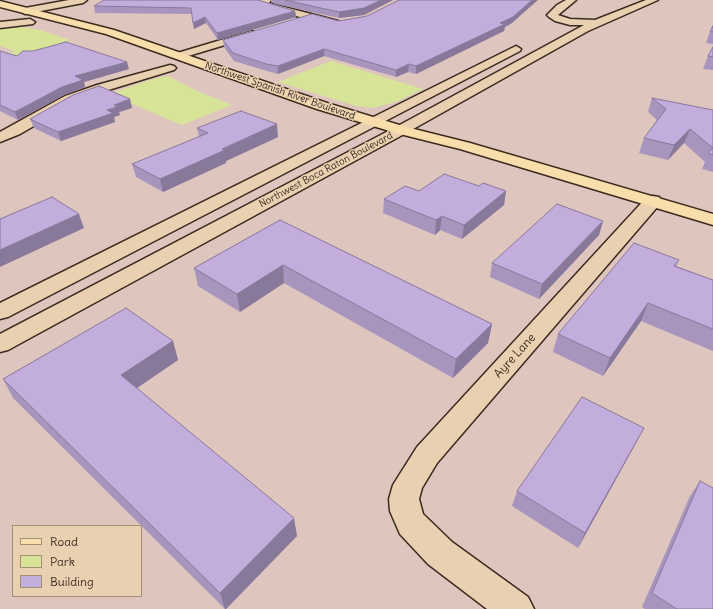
<!DOCTYPE html>
<style>
body{margin:0}
#map{position:relative;width:713px;height:609px;overflow:hidden;background:#dec6be;font-family:Delius,sans-serif}
canvas{display:block}
.legend{position:absolute;left:12px;top:525px;width:130px;height:72px;box-sizing:border-box;background:#e9d0b1;border:1px solid #a38e76;margin:0;padding:5px 7px;list-style:none;font-size:12px;color:#3b2a1e}
.legend li{display:flex;align-items:center;gap:8px;height:20px}
.legend b{width:20px;border:1px solid #a38e76}
</style>
<div id="map">
<canvas width="713" height="609"></canvas>
<ul class="legend">
<li><b style="height:5px;background:#f8deab"></b>Road</li>
<li><b style="height:11px;background:#d7e497"></b>Park</li>
<li><b style="height:11px;background:#c3addd"></b>Building</li>
</ul>
</div>
<script>
const ctx = document.querySelector('canvas').getContext('2d');
ctx.lineJoin = 'round';
function fillPath(path, color) {
  ctx.fillStyle = color;
  ctx.fill(path, 'evenodd');
}
function toPath(rows) {
  const path = new Path2D();
  for (const r of rows) {
    path.moveTo(r[0], r[1]);
    for (let i = 2; i < r.length; i += 2) path.lineTo(r[i], r[i + 1]);
  }
  return path;
}
function trace(path, color, width, dash) {
  ctx.strokeStyle = color;
  ctx.lineWidth = width;
  ctx.lineCap = dash ? 'butt' : 'round';
  ctx.setLineDash(dash || []);
  ctx.stroke(path);
}
function write(font, color, halo, rows, align = 'center') {
  ctx.font = font + ' Delius,sans-serif';
  ctx.lineWidth = 3;
  ctx.setLineDash([]);
  ctx.textBaseline = 'middle';
  ctx.strokeStyle = halo;
  ctx.fillStyle = color;
  for (const [text, x, y, turn = 0] of rows) {
    ctx.save();
    ctx.translate(x, y);
    ctx.rotate((+turn || 0) * Math.PI / 180);
    ctx.textAlign = isNaN(turn) ? turn : align;
    if (halo) ctx.strokeText(text, 0, 0);
    ctx.fillText(text, 0, 0);
    ctx.restore();
  }
}
fillPath(toPath([
 [16,26,40,30,70,40,0,62,0,56,15,51,0,46,0,27],
 [331,61,423,89,396,102,372,108,356,106,278,82],
 [168,76,197,91,232,105,182,125,109,94,153,79]
]), '#d7e497');
const minor = toPath([
 [69,0,87,0,83,3,25,14,20,11,25,8,69,0],
 [261,0,271,0,269,3,338,21,340,23,335,26,269,9,259,5,258,3,261,0],
 [566,0,576,0,558,15,570,19,595,20,646,0,658,0,588,31,406,133,8,350,0,352,0,334,396,127,584,25,570,25,555,21,549,17,547,15,557,5,566,0],
 [30,19,35,22,33,24,0,28,0,22,30,19],
 [251,31,255,32,256,34,255,36,178,59,172,56,174,54,251,31],
 [516,46,521,49,520,51,8,317,0,319,0,303,516,46],
 [170,65,174,66,176,68,174,70,105,91,75,102,20,134,0,142,0,132,65,96,97,85,170,65],
 [653,196,659,197,662,201,659,205,437,463,422,488,419,499,423,514,452,542,528,597,534,609,487,609,428,564,400,534,390,511,389,499,393,485,417,447,647,197,653,196]
]);
const major = toPath([
 [0,1,114,30,327,103,406,127,470,143,713,214,713,225,460,149,396,133,317,109,106,34,0,7,0,1]
]);
trace(minor, '#3b2a1e', 3);
trace(major, '#3b2a1e', 3);
fillPath(minor, '#e9d0b1');
fillPath(major, '#f8deab');
fillPath(toPath([
 [271,0,393,0,364,15,339,18,275,4,271,2],
 [259,1,295,11,296,17,218,40,206,23,194,29,192,14,95,13,94,6],
 [367,16,512,23,505,27,504,31,416,74,408,72,396,77,324,56,278,74,267,71,234,61,224,47,223,40],
 [713,26,713,44,706,43,710,31],
 [713,47,713,70,703,69,708,56],
 [0,51,17,56,129,69,84,82,85,87,64,95,18,120,0,111],
 [652,98,713,110,713,172,702,169,705,162,684,143,668,160,639,153,644,138,657,120,648,112],
 [132,108,119,112,120,115,114,117,115,122,61,141,34,128,30,119],
 [197,128,278,137,226,161,226,163,163,192,136,177,132,164,199,137],
 [479,186,506,191,504,205,462,239,440,230,435,235,383,213,384,199,419,191],
 [280,220,492,324,488,343,453,378,284,283,240,312,198,286,194,268],
 [603,221,599,235,539,299,490,277,492,263],
 [679,260,676,266,713,280,713,351,641,321,603,376,553,352,558,334],
 [173,341,178,360,137,388,297,536,226,609,225,609,13,398,3,379],
 [644,428,636,443,578,548,512,506,517,491],
 [700,481,713,609,645,609,642,607,690,496]
]), '#a895be');
fillPath(toPath([
 [381,0,393,0,364,15,339,18,339,12],
 [532,0,538,0,512,23,505,27,504,31,416,74,416,66,500,23],
 [295,11,296,17,218,40,217,33],
 [205,17,206,23,194,29,193,23],
 [324,49,324,56,278,74,278,66],
 [127,62,129,69,84,82,85,87,64,95,18,120,15,112,75,76],
 [409,64,408,72,396,77,396,70],
 [130,99,132,108,119,112,120,115,114,117,115,122,61,141,58,132,107,110,114,105],
 [277,124,278,137,226,161,226,163,163,192,160,179],
 [690,129,684,143,668,160,674,145],
 [506,191,504,205,462,239,464,225],
 [79,214,84,228,0,267,0,250],
 [442,216,440,230,435,235,436,220],
 [603,221,599,235,539,299,542,284],
 [283,265,284,283,240,312,237,294],
 [648,303,641,321,603,376,610,358],
 [492,324,488,343,453,378,456,359],
 [173,341,178,360,128,394,121,375],
 [644,428,636,443,578,548,585,533],
 [294,518,297,536,226,609,225,609,220,593]
]), '#88799b');
const building = toPath([
 [104,0,258,0,295,11,217,33,205,17,193,23,191,8,94,6,104,0],
 [285,0,381,0,364,8,339,12,285,0],
 [399,0,532,0,513,17,500,23,505,24,416,66,409,64,396,70,324,49,278,66,266,64,233,53,223,40,312,14,339,21,367,16,399,0],
 [713,26,713,32,710,31,713,26],
 [66,42,127,62,75,76,83,80,62,87,15,112,0,105,0,51,17,56,23,51,33,51,66,42],
 [713,47,713,57,708,56,713,47],
 [99,86,130,99,114,105,117,107,107,110,113,113,58,132,30,119,73,95,99,86],
 [652,98,713,110,713,155,708,153,713,148,690,129,674,145,644,138,666,109,652,98],
 [241,111,277,124,222,149,225,150,160,179,132,164,208,133,197,128,241,111],
 [444,174,479,186,483,183,506,191,464,225,442,216,436,220,384,199,405,186,419,191,444,174],
 [52,197,79,214,0,250,0,219,52,197],
 [557,204,603,221,542,284,492,263,557,204],
 [280,220,492,324,456,359,283,265,237,294,194,268,280,220],
 [634,243,679,260,674,266,713,280,713,329,648,303,610,358,558,334,634,243],
 [126,308,173,341,121,375,294,518,220,593,3,379,126,308],
 [582,397,644,428,585,533,517,491,582,397],
 [700,481,713,488,713,609,677,609,652,593,700,481]
]);
fillPath(building, '#c3addd');
trace(building, '#88799b', 1);
write('10px', '#3b2a1e', '#e9d0b1', [
 ["Northwest Spanish River Boulevard",280,91,19],
 ["Northwest Boca Raton Boulevard",326,170,-28]
]);
write('12px', '#3b2a1e', '#e9d0b1', [
 ["Ayre Lane",515,356,-48]
]);
</script>
